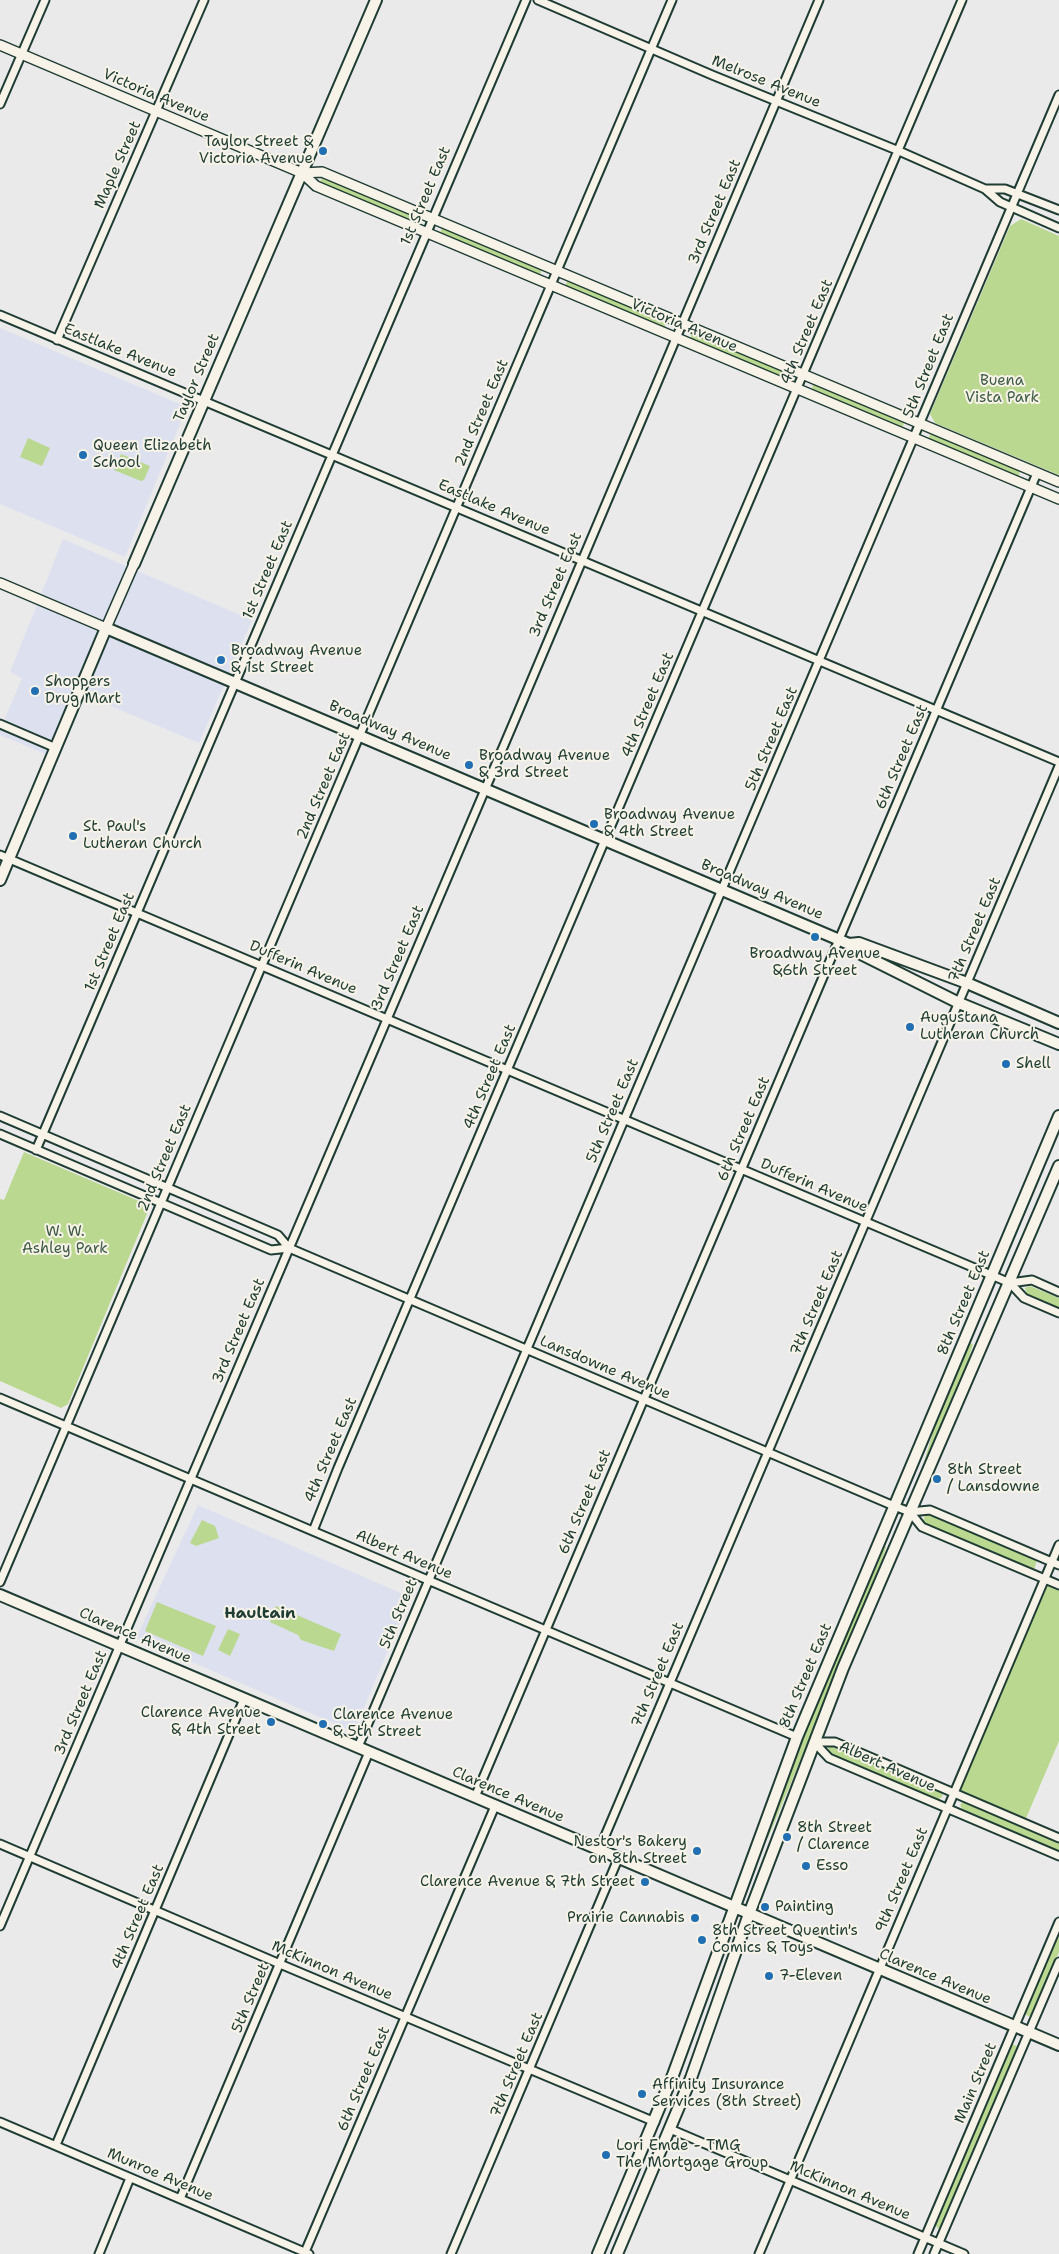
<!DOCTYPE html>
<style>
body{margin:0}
canvas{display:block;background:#ebeaeb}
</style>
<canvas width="1059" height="2254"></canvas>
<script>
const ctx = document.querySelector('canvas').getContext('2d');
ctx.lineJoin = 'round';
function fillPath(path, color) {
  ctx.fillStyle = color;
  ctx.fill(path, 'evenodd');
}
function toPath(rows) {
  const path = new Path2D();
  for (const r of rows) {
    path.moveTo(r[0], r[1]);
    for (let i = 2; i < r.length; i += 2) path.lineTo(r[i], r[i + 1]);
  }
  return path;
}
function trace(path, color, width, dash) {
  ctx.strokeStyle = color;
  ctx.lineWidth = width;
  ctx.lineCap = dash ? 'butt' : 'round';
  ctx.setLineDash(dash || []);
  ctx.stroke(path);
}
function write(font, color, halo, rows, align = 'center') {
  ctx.font = font + ' "Shantell Sans",sans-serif';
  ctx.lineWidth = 4;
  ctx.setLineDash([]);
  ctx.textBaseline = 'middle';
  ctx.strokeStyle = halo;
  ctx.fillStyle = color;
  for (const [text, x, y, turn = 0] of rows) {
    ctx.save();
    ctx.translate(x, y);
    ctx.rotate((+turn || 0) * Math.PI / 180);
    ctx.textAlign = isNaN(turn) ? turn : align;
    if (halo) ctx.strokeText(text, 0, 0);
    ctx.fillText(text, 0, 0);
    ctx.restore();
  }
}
fillPath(toPath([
 [0,328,187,407,125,557,0,504],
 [63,539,252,620,199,743,84,695,57,759,0,735,0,730,22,678,10,672],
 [198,1505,410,1597,354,1732,136,1638]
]), '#dde0ef');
fillPath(toPath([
 [322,176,417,216,416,222,320,183],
 [1021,219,1059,236,1059,475,935,423,930,414,1010,226],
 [442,227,542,269,540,275,440,234],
 [568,280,666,321,665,327,565,286],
 [691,333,787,372,786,378,691,339],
 [813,384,904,421,903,427,812,390],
 [931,433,1020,470,1019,476,928,439],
 [28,438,50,448,42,466,20,457],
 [121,454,150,466,144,480,141,481,114,470],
 [24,1152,146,1204,149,1209,68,1404,61,1408,0,1381,0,1199,4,1200],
 [1030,1286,1059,1298,1059,1309,1027,1295,1025,1288],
 [970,1343,973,1344,964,1374,926,1463,924,1462,935,1425],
 [926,1513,1037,1560,1034,1570,922,1524],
 [202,1520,215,1526,219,1538,196,1546,190,1543],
 [884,1546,886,1547,878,1574,768,1838,766,1837,790,1767],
 [1044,1579,1059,1585,1059,1741,1024,1823,955,1793],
 [157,1602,216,1626,203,1656,145,1631],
 [276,1606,341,1634,334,1651,301,1640,298,1635,270,1622],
 [228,1629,240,1634,230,1656,218,1650],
 [830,1746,941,1792,943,1796,938,1800,829,1753,828,1749],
 [963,1802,1059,1843,1059,1851,962,1809,960,1805],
 [1059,1931,1059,1952,1031,2017,1021,2013,1029,2003],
 [1011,2044,1020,2047,940,2230,935,2225]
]), '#bad890');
const minor = toPath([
 [538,0,712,75,899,151,985,189,1000,202,1059,228],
 [0,104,45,0],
 [985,189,1005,189,1059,210],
 [0,315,1059,762],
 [57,340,204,0],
 [0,724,56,748],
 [0,855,1010,1283,1024,1298,1059,1313],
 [0,1116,278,1235,289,1248,894,1506,910,1512,930,1510,1059,1565],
 [0,1134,271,1250,289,1248],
 [36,1150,526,0],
 [1010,1283,1032,1280,1059,1292],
 [0,1398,797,1737],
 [910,1512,922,1527,1059,1585],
 [313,1531,338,1468,962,0],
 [0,1582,672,0],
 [814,1742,829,1758,1059,1856],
 [814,1742,835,1742,1059,1838],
 [358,1747,1059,95],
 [475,1797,1037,473],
 [0,1844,280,1964,655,2122],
 [599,1850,1059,766],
 [0,1926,513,724,819,0],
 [0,2122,309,2254],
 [670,2129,964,2254],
 [56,2145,244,1699],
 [180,2199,369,1752],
 [305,2252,495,1806],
 [99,2254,130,2178],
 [451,2254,618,1859],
 [759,2254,1059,1545],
 [918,2254,1059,1922],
 [934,2254,1059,1962]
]);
const tertiary = toPath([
 [0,45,302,173,316,186,1059,499],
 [302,173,322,172,1059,482],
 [0,583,106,628,134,564]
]);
const secondary = toPath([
 [134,564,376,0],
 [0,880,106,628,849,944,855,951,959,1003,1059,1044],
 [849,944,859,943,967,983,1059,1023],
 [0,1595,1059,2045],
 [598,2254,673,2075,797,1737,1059,1116],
 [617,2254,691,2078,749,1914,843,1668,1059,1166]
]);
trace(minor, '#1f3d34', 11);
trace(tertiary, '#1f3d34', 12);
trace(secondary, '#1f3d34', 14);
trace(minor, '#f7f3e8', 7);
trace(tertiary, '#f7f3e8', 9);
trace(secondary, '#f7f3e8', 10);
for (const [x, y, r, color] of [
 [323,151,5,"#1f6fb2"],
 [83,455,5,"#1f6fb2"],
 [221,660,5,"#1f6fb2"],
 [35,691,5,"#1f6fb2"],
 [469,765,5,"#1f6fb2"],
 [594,824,5,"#1f6fb2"],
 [73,836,5,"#1f6fb2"],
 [815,937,5,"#1f6fb2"],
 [910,1027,5,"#1f6fb2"],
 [1006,1064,5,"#1f6fb2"],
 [937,1479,5,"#1f6fb2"],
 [271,1722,5,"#1f6fb2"],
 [323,1724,5,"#1f6fb2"],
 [787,1837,5,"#1f6fb2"],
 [697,1851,5,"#1f6fb2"],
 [806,1866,5,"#1f6fb2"],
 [645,1882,5,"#1f6fb2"],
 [765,1907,5,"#1f6fb2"],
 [695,1918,5,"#1f6fb2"],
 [702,1940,5,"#1f6fb2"],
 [769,1976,5,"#1f6fb2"],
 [642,2094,5,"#1f6fb2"],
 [606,2155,5,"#1f6fb2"]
]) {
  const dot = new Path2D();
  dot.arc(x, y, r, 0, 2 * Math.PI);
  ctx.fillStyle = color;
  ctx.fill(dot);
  trace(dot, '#f7f3e8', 2);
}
write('15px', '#1f3d34', '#f7f3e8', [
 ["Melrose Avenue",766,82,22],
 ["Victoria Avenue",156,96,23],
 ["Maple Street",118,165,-66],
 ["1st Street East",426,196,-67],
 ["3rd Street East",715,212,-67],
 ["Victoria Avenue",684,326,23],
 ["4th Street East",807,332,-67],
 ["Eastlake Avenue",120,351,22],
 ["5th Street East",929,366,-68],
 ["Taylor Street",197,378,-67],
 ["2nd Street East",482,413,-67],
 ["Eastlake Avenue",494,508,23],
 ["1st Street East",268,570,-67],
 ["3rd Street East",556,585,-67],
 ["4th Street East",648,705,-67],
 ["Broadway Avenue",390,731,23],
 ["5th Street East",772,739,-67],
 ["6th Street East",902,757,-67],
 ["2nd Street East",324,786,-67],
 ["Broadway Avenue",762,890,23],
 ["7th Street East",975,930,-67],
 ["1st Street East",110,942,-67],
 ["3rd Street East",398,958,-67],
 ["Dufferin Avenue",303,968,23],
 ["4th Street East",490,1077,-67],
 ["5th Street East",613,1111,-67],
 ["6th Street East",744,1129,-67],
 ["2nd Street East",165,1158,-67],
 ["Dufferin Avenue",814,1186,23],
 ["7th Street East",817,1303,-67],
 ["8th Street East",964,1303,-67],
 ["3rd Street East",239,1331,-67],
 ["Lansdowne Avenue",605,1368,23],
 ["4th Street East",331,1450,-67],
 ["6th Street East",585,1502,-67],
 ["Albert Avenue",404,1555,23],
 ["5th Street",399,1614,-67],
 ["Clarence Avenue",135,1636,23],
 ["7th Street East",658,1675,-67],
 ["8th Street East",806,1676,-67],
 ["3rd Street East",81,1703,-67],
 ["Albert Avenue",887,1767,24],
 ["Clarence Avenue",508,1795,23],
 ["9th Street East",902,1880,-67],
 ["4th Street East",138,1917,-67],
 ["McKinnon Avenue",332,1971,23],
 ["Clarence Avenue",935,1977,23],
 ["5th Street",251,1998,-67],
 ["7th Street East",517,2065,-67],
 ["6th Street East",364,2079,-67],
 ["Main Street",976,2083,-67],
 ["Munroe Avenue",160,2175,23],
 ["McKinnon Avenue",850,2191,23]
]);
write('15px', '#1f3d34', '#f7f3e8', [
 ["Taylor Street &",313,142,"right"],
 ["Victoria Avenue",313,159,"right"],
 ["Queen Elizabeth",93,446],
 ["School",93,463],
 ["Broadway Avenue",231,651],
 ["& 1st Street",231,668],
 ["Shoppers",45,682],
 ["Drug Mart",45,699],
 ["Broadway Avenue",479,756],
 ["& 3rd Street",479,773],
 ["Broadway Avenue",604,815],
 ["& 4th Street",604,832],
 ["St. Paul's",83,827],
 ["Lutheran Church",83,844],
 ["Broadway Avenue",815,954,"center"],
 ["&6th Street",815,971,"center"],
 ["Augustana",920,1018],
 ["Lutheran Church",920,1035],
 ["Shell",1016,1064],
 ["8th Street",947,1470],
 ["/ Lansdowne",947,1487],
 ["Clarence Avenue",261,1713,"right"],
 ["& 4th Street",261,1730,"right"],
 ["Clarence Avenue",333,1715],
 ["& 5th Street",333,1732],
 ["8th Street",797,1828],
 ["/ Clarence",797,1845],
 ["Nestor's Bakery",687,1842,"right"],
 ["on 8th Street",687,1859,"right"],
 ["Esso",816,1866],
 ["Clarence Avenue & 7th Street",635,1882,"right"],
 ["Painting",775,1907],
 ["Prairie Cannabis",685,1918,"right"],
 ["8th Street Quentin's",712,1931],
 ["Comics & Toys",712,1948],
 ["7-Eleven",779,1976],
 ["Affinity Insurance",652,2085],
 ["Services (8th Street)",652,2102],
 ["Lori Emde - TMG",616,2146],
 ["The Mortgage Group",616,2163]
], 'left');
write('15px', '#3e5c46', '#f7f3e8', [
 ["Buena",1002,381],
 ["Vista Park",1002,398],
 ["W. W.",65,1232],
 ["Ashley Park",65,1249]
]);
write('bold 16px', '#1f3d34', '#f7f3e8', [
 ["Haultain",260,1614]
]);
</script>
